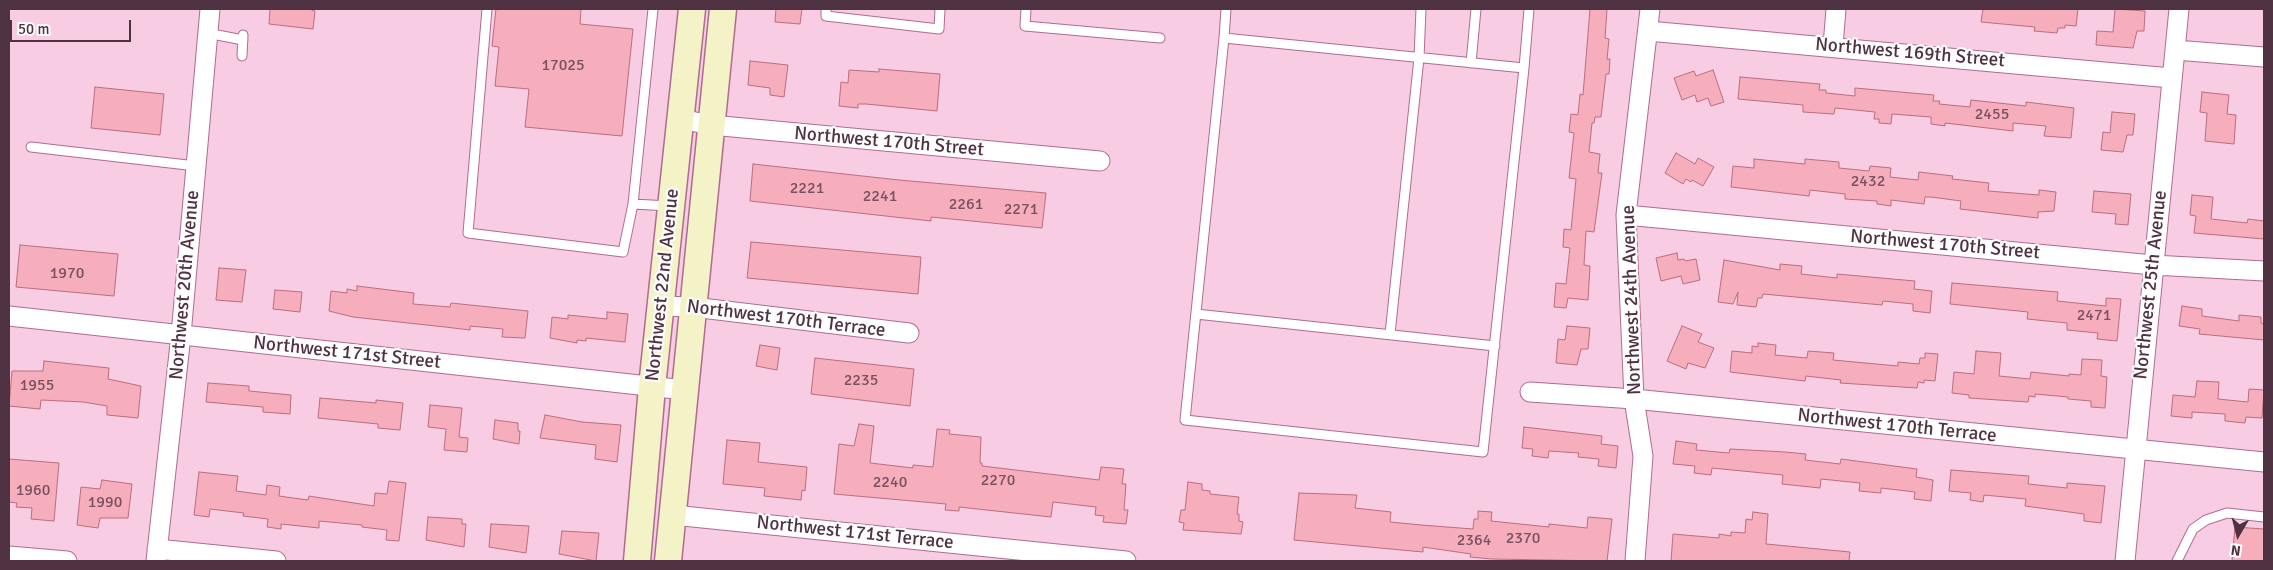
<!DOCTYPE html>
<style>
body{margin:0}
#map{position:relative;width:2273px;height:570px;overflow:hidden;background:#f8cce3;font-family:Signika,sans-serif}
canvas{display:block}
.frame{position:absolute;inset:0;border:10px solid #4f3242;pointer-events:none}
.north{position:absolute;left:2213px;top:510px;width:50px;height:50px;-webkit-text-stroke:4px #fcfcfc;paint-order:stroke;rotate:188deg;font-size:14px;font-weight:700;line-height:20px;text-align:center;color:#4f3242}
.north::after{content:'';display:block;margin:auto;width:18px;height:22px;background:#4f3242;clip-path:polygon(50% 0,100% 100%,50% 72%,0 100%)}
.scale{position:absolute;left:10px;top:20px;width:121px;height:22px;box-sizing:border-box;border:2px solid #4f3242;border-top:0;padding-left:6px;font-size:15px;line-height:18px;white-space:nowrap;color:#4f3242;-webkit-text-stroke:4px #fcfcfc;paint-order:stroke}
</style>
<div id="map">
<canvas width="2273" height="570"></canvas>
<div class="frame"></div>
<div class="north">N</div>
<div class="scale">50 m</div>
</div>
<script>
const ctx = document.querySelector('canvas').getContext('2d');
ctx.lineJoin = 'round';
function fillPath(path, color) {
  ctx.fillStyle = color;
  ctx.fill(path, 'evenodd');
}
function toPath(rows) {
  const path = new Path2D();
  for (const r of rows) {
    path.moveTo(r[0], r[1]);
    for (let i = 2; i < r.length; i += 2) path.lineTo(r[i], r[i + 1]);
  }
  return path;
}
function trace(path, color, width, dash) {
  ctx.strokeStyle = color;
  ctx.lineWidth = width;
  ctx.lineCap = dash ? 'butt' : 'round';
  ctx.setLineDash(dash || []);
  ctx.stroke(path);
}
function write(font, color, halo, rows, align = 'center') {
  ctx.font = font + ' Signika,sans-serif';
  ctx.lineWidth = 4.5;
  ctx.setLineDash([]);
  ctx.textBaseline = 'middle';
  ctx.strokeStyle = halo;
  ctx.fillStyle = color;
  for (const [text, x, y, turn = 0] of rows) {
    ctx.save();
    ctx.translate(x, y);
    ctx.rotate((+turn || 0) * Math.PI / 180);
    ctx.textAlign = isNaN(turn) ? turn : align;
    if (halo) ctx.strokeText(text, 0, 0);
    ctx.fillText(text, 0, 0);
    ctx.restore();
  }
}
const building = toPath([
 [270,9,309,9,315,11,313,29,269,24,270,9],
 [496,9,581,9,580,24,633,29,622,136,525,127,529,89,495,86,499,47,492,46,496,9],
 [776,9,802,9,800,24,775,22,776,9],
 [1590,9,1607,9,1605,38,1609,39,1607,59,1610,59,1609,74,1606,74,1601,117,1595,117,1594,123,1592,123,1589,152,1600,154,1598,173,1602,173,1594,232,1586,231,1584,265,1590,266,1588,300,1568,298,1566,308,1554,307,1556,283,1566,284,1570,248,1563,247,1564,229,1571,230,1576,179,1569,178,1574,133,1569,132,1571,114,1578,115,1580,94,1583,95,1590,9],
 [1983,9,2078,9,2076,26,2065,25,2065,28,2058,28,2057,33,2034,31,2035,27,1981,22,1983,9],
 [2115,9,2145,11,2144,31,2137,31,2133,48,2096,45,2097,31,2113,32,2115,9],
 [750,61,788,65,784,97,770,95,770,88,748,85,750,61],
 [879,69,940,74,937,111,866,104,858,104,858,108,839,106,841,82,848,83,849,70,879,72,879,69],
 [1713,70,1724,102,1711,106,1708,98,1697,102,1695,95,1682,100,1674,78,1694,71,1696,76,1713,70],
 [1740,77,1820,84,1819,90,1826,90,1826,93,1855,96,1855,88,1934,95,1933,101,1940,101,1939,104,1970,107,1971,100,2026,106,2026,102,2074,108,2071,138,2044,136,2046,126,2013,123,2013,131,1945,123,1945,126,1931,124,1931,117,1892,114,1891,124,1879,123,1879,119,1874,119,1875,112,1835,108,1834,114,1803,112,1803,105,1738,99,1740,77],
 [95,87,164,94,160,135,91,128,95,87],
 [2202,92,2229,95,2227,114,2236,115,2234,144,2205,141,2207,113,2200,112,2202,92],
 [2112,112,2135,114,2133,135,2127,135,2123,152,2101,150,2103,132,2110,133,2112,112],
 [1676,153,1695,164,1698,158,1714,167,1703,186,1692,180,1691,182,1686,179,1683,184,1665,173,1676,153],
 [1754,159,1805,164,1805,159,1839,162,1839,168,1869,171,1870,166,1891,168,1890,177,1918,180,1919,172,1953,176,1952,179,1989,183,1988,191,2039,195,2039,190,2056,192,2054,211,2038,212,2038,218,1960,209,1961,201,1931,197,1925,197,1924,204,1891,200,1891,206,1877,204,1877,201,1845,199,1845,194,1810,190,1809,196,1731,187,1733,166,1754,168,1754,159],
 [753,164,899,180,1046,193,1042,228,931,217,931,221,750,201,753,164],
 [2094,191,2131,194,2128,225,2115,224,2116,214,2092,212,2094,191],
 [2192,195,2213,197,2211,219,2247,223,2248,219,2264,221,2264,239,2194,233,2196,216,2190,215,2192,195],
 [751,242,921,257,918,294,747,278,751,242],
 [20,245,118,254,114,296,16,287,20,245],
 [1677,253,1678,260,1684,259,1685,261,1696,259,1700,280,1683,284,1681,276,1661,281,1656,258,1677,253],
 [1724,260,1780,270,1780,264,1802,266,1801,274,1837,278,1837,274,1915,281,1914,289,1932,291,1930,313,1913,311,1913,304,1883,301,1882,305,1763,294,1762,298,1758,298,1756,307,1737,305,1738,292,1733,304,1718,302,1724,260],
 [219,268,246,270,242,302,216,300,219,268],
 [1952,283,2058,292,2057,301,2106,306,2106,298,2121,299,2117,341,2097,339,2098,333,2067,330,2067,323,2027,319,2028,312,1950,304,1952,283],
 [357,286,414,293,413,304,450,307,451,303,528,311,525,338,502,337,503,329,470,326,470,330,445,327,353,317,329,311,331,291,347,293,347,289,357,291,357,286],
 [275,290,302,292,300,312,273,309,275,290],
 [2182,306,2202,309,2202,316,2239,321,2239,315,2261,317,2261,323,2264,324,2264,340,2199,334,2200,329,2179,326,2182,306],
 [607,312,628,314,625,342,586,338,586,341,577,340,577,343,550,338,552,317,568,319,568,315,607,319,607,312],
 [1567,326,1590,328,1588,349,1581,349,1577,365,1556,363,1558,339,1565,340,1567,326],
 [1682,326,1702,334,1698,342,1714,348,1705,368,1688,363,1686,369,1667,361,1682,326],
 [1758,343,1776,345,1775,355,1807,358,1808,351,1834,353,1833,360,1898,366,1898,362,1919,364,1920,358,1925,358,1925,353,1938,354,1935,381,1924,380,1924,383,1918,382,1917,388,1840,383,1841,380,1806,376,1805,381,1730,372,1732,351,1752,353,1752,346,1758,347,1758,343],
 [760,345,780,348,777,370,756,366,760,345],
 [1976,351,2001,353,1999,376,2030,379,2031,372,2069,376,2069,374,2081,375,2082,359,2102,360,2101,376,2107,377,2105,408,2091,407,2091,401,2068,399,2068,397,2035,394,2035,397,2029,396,2028,402,1969,398,1969,395,1952,393,1954,372,1974,374,1976,351],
 [815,358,914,369,910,406,811,394,815,358],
 [44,361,109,368,108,379,141,386,138,418,107,415,107,406,83,402,41,400,40,409,9,406,12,371,43,371,44,361],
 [2197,381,2219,382,2218,399,2248,402,2249,389,2264,390,2262,418,2246,417,2245,423,2225,421,2225,414,2192,412,2192,418,2171,416,2173,395,2195,397,2197,381],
 [208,383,249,386,249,391,291,395,290,414,263,412,263,407,206,402,208,383],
 [320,398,376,403,376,400,403,403,400,430,378,428,378,424,318,418,320,398],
 [430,405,462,408,459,437,468,438,467,452,444,450,446,429,428,427,430,405],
 [545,415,582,422,621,425,617,462,595,459,596,445,540,438,545,415],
 [495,420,518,423,518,431,520,431,519,444,493,439,495,420],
 [859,424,874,426,870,463,913,468,913,465,933,467,937,429,950,430,949,434,981,437,980,463,982,463,982,466,1099,480,1101,467,1124,469,1122,484,1126,484,1124,510,1128,510,1126,524,1103,522,1104,516,1095,515,1096,507,1053,502,1051,517,959,507,959,511,945,510,946,504,834,494,839,444,854,446,859,424],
 [1524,427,1602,436,1601,444,1618,446,1616,468,1598,466,1599,459,1578,457,1579,453,1549,451,1548,458,1532,456,1533,449,1522,448,1524,427],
 [727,440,760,443,758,462,807,467,805,491,802,490,801,500,764,496,765,488,723,484,727,440],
 [1676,441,1697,444,1696,450,1729,453,1730,449,1785,452,1806,454,1805,460,1840,464,1841,459,1917,469,1916,477,1933,480,1931,501,1914,499,1915,492,1881,488,1881,493,1859,491,1860,483,1821,479,1820,488,1782,484,1783,475,1712,468,1711,475,1694,473,1695,466,1673,464,1676,441],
 [9,459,59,463,54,521,31,519,32,508,16,507,17,503,9,502,9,459],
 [1951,470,2029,476,2028,484,2067,488,2067,483,2105,486,2101,523,2084,521,2084,514,2025,506,2026,499,1984,495,1983,502,1970,500,1971,493,1949,491,1951,470],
 [199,472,238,476,236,491,266,495,267,485,280,487,279,496,308,500,309,496,315,497,374,506,375,493,387,494,389,481,406,483,399,541,386,540,387,530,362,527,362,525,319,521,319,528,281,524,281,529,267,527,268,519,243,516,244,513,210,509,209,517,194,515,199,472],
 [102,480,132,484,128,518,100,518,98,528,77,525,81,487,100,489,102,480],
 [1188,482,1202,484,1202,490,1210,491,1210,494,1239,497,1237,514,1239,514,1239,521,1243,522,1241,534,1183,530,1184,523,1179,522,1181,510,1185,510,1188,482],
 [1299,493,1357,495,1355,508,1391,512,1390,522,1421,525,1473,529,1474,519,1478,519,1478,511,1492,512,1491,521,1549,527,1549,524,1587,528,1588,517,1612,519,1607,561,1492,559,1470,557,1471,554,1423,547,1423,552,1294,540,1299,493],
 [1753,512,1768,514,1766,544,1850,552,1849,561,1671,561,1673,534,1719,538,1719,534,1731,536,1731,532,1745,533,1746,519,1752,520,1753,512],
 [428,517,462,519,462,524,466,524,464,547,426,540,428,517],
 [491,524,529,526,526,553,489,547,491,524],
 [2235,527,2264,529,2264,561,2232,561,2235,527],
 [562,531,599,533,596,561,559,554,562,531]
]);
fillPath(building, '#f6adbc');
trace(building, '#b96e7f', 1);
const service = toPath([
 [487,9,468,233,623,252,633,204,653,9],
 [826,9,826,16,939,29,940,9],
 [1026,9,1025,26,1160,38],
 [207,33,243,40],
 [1224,38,1524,68,1483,452,1185,420,1224,38],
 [1224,38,1226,9],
 [242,56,243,35],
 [1471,63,1476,9],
 [1524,68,1529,9],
 [31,147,196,166],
 [633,204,669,206],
 [1196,314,1495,346],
 [1390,334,1419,58,1421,9],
 [2177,561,2193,529,2206,520,2227,513,2264,517]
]);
const minor = toPath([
 [1648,31,2171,78],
 [1833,46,1836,9],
 [2175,50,2264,57],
 [680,119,711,125,1100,161],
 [1626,215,2153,265,2264,271],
 [662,306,693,307,909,333],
 [9,316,685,390],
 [1530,392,1634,399,2264,462],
 [673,515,1126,561],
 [157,549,276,561],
 [9,556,67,561],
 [156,561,181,335,210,9],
 [1635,561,1643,456,1634,399,1626,215,1650,9],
 [2125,561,2179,9]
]);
const secondary = toPath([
 [637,561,652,387,692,9],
 [668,561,723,9]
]);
trace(service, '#af6c91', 11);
trace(minor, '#af6c91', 21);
trace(secondary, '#af6c91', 29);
trace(service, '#fff', 9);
trace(minor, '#fff', 19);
trace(secondary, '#f4f2c7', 26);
write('16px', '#795160', null, [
 ["17025",563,66],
 ["2455",1992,115],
 ["2432",1868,182],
 ["2221",807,189],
 ["2241",880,197],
 ["2261",966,205],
 ["2271",1021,210],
 ["1970",67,274],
 ["2471",2094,316],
 ["2235",861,381],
 ["1955",37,386],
 ["2270",998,481],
 ["2240",890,483],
 ["1960",33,491],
 ["1990",105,503],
 ["2370",1523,539],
 ["2364",1474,541]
]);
write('19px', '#4f3242', '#fcfcfc', [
 ["Northwest 169th Street",1910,53,5],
 ["Northwest 170th Street",889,142,5],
 ["Northwest 170th Street",1945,245,5],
 ["Northwest 20th Avenue",185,285,-85],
 ["Northwest 22nd Avenue",663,285,-84],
 ["Northwest 25th Avenue",2151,285,-84],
 ["Northwest 24th Avenue",1632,300,-92],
 ["Northwest 170th Terrace",786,319,7],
 ["Northwest 171st Street",347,353,6],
 ["Northwest 170th Terrace",1897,426,6],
 ["Northwest 171st Terrace",855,533,6]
]);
</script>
